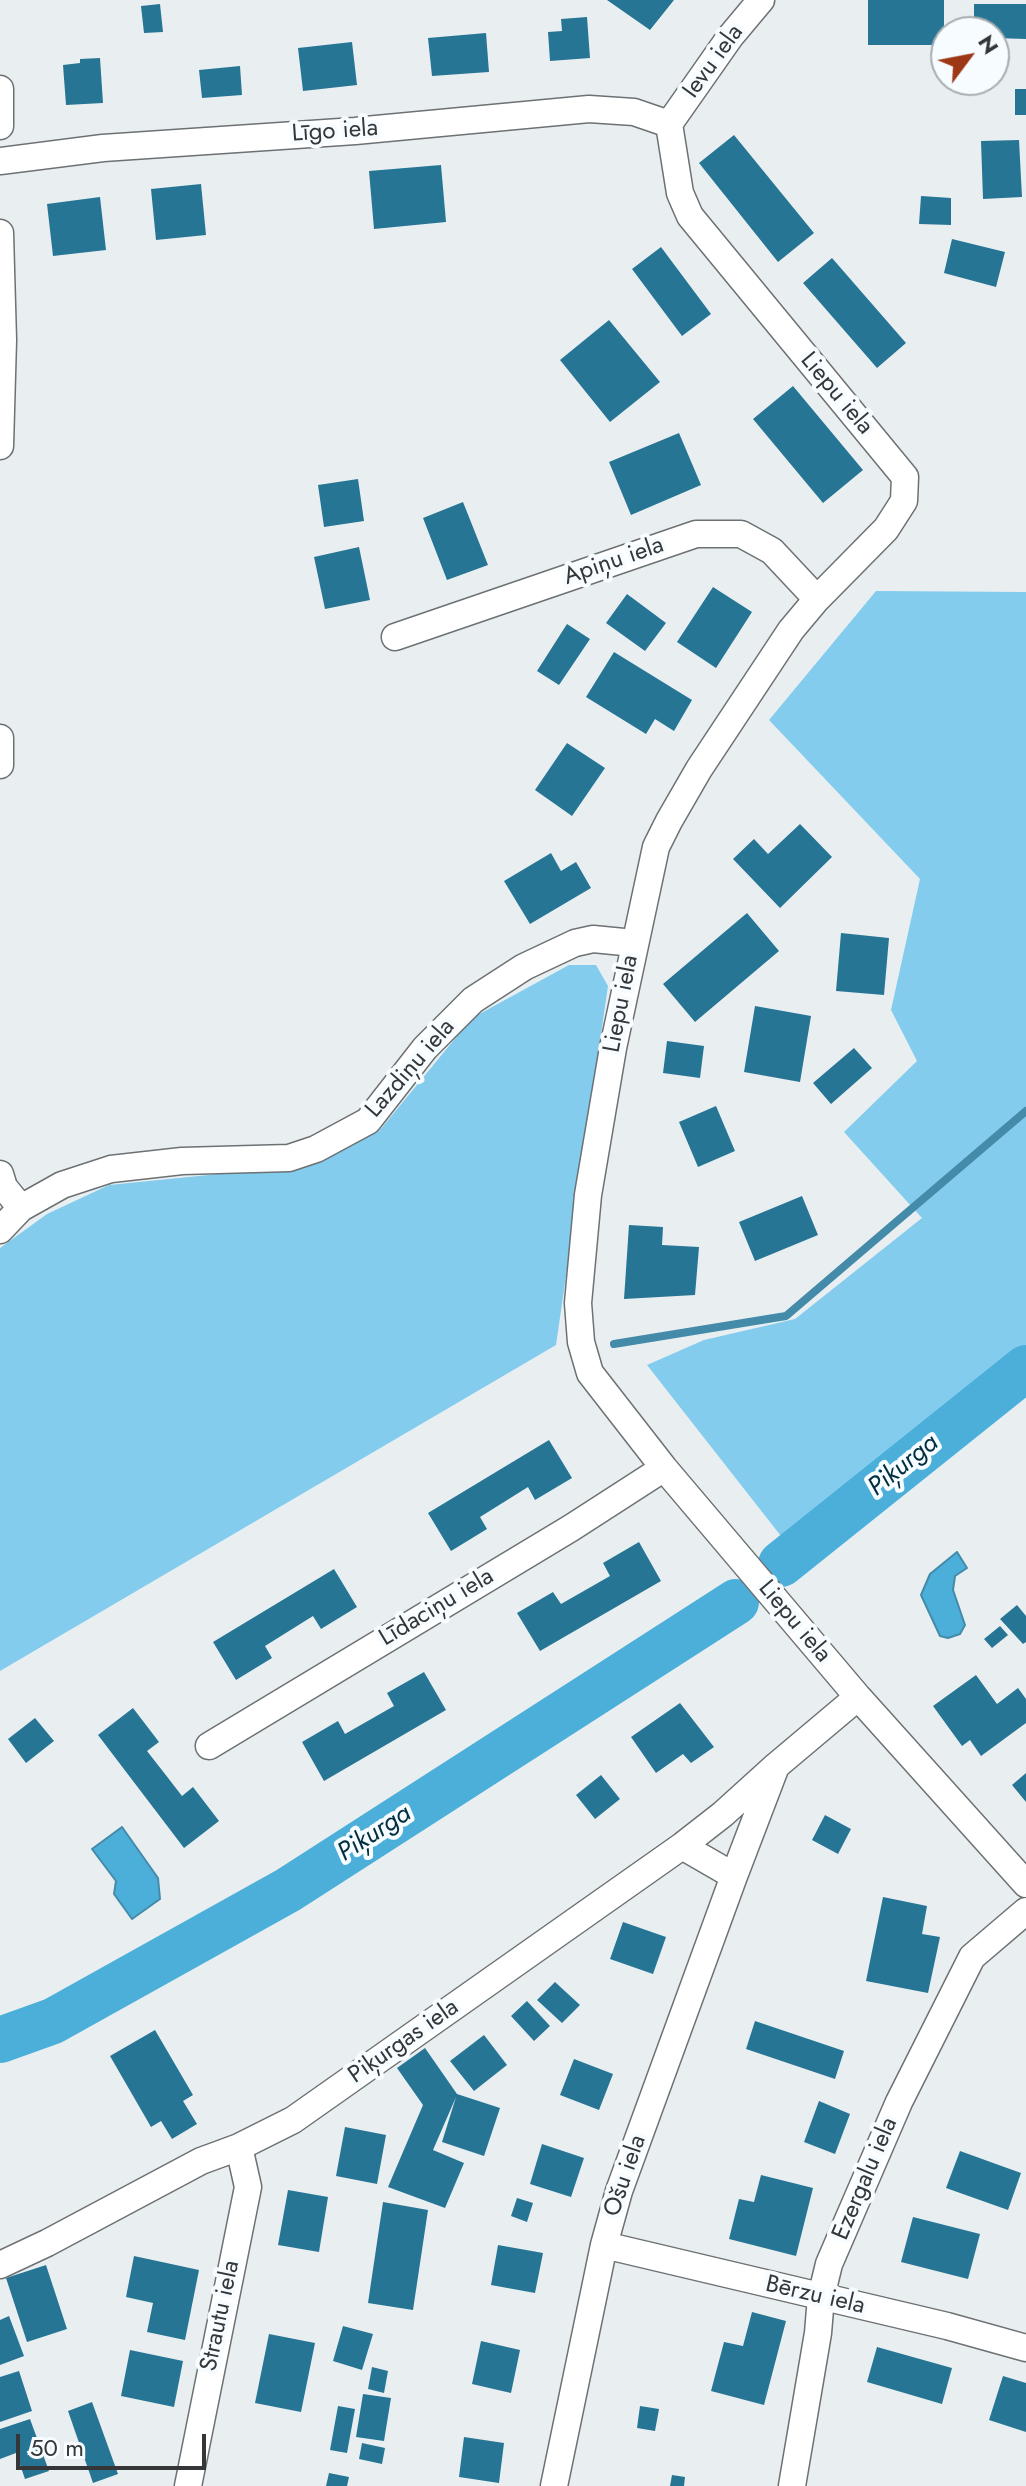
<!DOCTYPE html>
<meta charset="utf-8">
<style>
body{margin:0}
#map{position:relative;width:1026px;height:2486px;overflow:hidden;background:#e9eff1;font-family:Jost,sans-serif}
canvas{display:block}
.north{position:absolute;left:930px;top:16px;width:80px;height:80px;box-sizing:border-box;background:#f6fcff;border:2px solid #a8adaf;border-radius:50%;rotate:58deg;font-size:22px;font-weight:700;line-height:32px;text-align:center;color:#343637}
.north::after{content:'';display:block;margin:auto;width:28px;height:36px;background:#9e3716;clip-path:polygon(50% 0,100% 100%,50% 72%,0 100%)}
.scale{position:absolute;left:16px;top:2434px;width:190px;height:36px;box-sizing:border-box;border:4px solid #343637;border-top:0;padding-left:10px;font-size:24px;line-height:28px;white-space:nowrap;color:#343637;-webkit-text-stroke:6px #f6fcff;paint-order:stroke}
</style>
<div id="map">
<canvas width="1026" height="2486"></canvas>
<div class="north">N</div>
<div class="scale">50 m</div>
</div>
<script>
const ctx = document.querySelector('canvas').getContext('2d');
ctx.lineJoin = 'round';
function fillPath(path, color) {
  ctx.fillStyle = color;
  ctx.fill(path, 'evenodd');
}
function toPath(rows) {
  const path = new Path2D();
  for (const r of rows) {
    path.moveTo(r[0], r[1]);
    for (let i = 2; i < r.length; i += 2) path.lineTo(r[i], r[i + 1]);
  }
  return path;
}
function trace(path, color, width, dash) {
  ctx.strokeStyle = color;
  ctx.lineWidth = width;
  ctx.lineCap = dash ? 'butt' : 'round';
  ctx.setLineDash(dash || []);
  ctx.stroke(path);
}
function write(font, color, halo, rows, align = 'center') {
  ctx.font = font + ' Jost,sans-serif';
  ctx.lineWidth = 8;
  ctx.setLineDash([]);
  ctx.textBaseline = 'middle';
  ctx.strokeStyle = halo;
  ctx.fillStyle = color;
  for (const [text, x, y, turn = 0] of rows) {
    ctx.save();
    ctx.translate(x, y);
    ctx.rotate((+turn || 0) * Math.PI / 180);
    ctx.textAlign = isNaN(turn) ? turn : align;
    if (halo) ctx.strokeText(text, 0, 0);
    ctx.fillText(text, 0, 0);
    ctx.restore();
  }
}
fillPath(toPath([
 [876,591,1026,592,1026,1388,806,1568,647,1365,704,1340,795,1319,922,1218,844,1132,917,1061,891,1010,920,879,769,720],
 [569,965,596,965,608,986,556,1345,0,1671,0,1248,47,1214,109,1185,308,1165,379,1131,472,1018]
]), '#83ccee');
const water = toPath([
 [957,1552,967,1568,955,1576,953,1590,965,1625,960,1634,948,1638,940,1636,921,1595,930,1574,957,1552],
 [122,1827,158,1878,160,1899,132,1919,114,1894,116,1881,92,1849,122,1827]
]);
fillPath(water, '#4bafda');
trace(water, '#448ba9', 2);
trace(toPath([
 [614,1344,786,1316,1026,1111]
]), '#448ba9', 8);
trace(toPath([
 [781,1564,1026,1368],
 [0,2040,53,2021,288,1890,736,1602]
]), '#4bafda', 46);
fillPath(toPath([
 [607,0,674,0,650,30],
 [868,0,944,0,944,45,868,45],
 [160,4,163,32,144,33,141,6],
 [974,4,1026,4,1026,39,994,38,994,32,974,32],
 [587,17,590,58,550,61,548,32,562,31,561,19],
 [486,33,489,72,432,76,428,38],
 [352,42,357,85,303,91,298,48],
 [100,58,103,103,66,105,63,65,80,63,80,59],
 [240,66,242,95,202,98,199,70],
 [1015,89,1026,89,1026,115,1015,115],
 [734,135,814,233,778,262,699,163],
 [1019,140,1022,197,983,199,981,141],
 [441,165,446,222,374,229,369,171],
 [201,184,206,235,156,240,151,189],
 [921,196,951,198,951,225,919,224],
 [100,197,106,250,53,256,47,204],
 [952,239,1005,252,996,287,944,273],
 [661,247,711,314,682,336,632,269],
 [832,258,906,343,877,368,803,283],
 [609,320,660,382,610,422,560,360],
 [793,386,863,470,823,503,753,419],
 [679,433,701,485,631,515,609,462],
 [358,479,364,521,324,527,318,485],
 [463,502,488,565,447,580,423,518],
 [359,547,370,600,325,609,314,557],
 [713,587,752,612,716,668,677,642],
 [627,594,666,623,645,651,606,623],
 [567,624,590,639,559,685,537,671],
 [614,652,692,700,674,731,655,719,646,734,586,697],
 [567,743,605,768,572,816,535,790],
 [800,824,832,857,780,908,733,859,754,839,768,854],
 [551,853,561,871,576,862,591,888,530,924,504,881],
 [747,913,779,951,695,1022,663,984],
 [841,933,889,938,884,995,836,991],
 [755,1006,811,1016,800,1082,744,1072],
 [667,1041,704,1046,700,1078,663,1073],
 [854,1048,872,1068,831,1104,813,1083],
 [716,1106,735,1151,698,1167,679,1122],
 [802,1196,818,1235,755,1261,739,1222],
 [629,1225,663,1227,662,1245,699,1247,695,1295,624,1299],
 [549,1440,572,1478,535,1500,528,1487,480,1517,487,1529,451,1551,428,1513],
 [639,1542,661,1581,540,1651,517,1613,553,1592,561,1604,610,1576,603,1563],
 [334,1569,357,1607,321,1629,313,1616,265,1646,272,1658,236,1680,213,1642],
 [1017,1605,1026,1616,1026,1642,1023,1644,1000,1619],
 [1000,1626,1008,1635,992,1648,984,1639],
 [424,1672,446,1710,324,1781,302,1742,338,1721,345,1734,394,1706,387,1693],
 [976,1675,997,1704,1018,1688,1026,1699,1026,1723,981,1756,970,1740,962,1746,933,1706],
 [680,1703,714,1747,691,1763,683,1754,656,1773,631,1737],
 [133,1708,159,1742,147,1751,165,1774,182,1796,193,1787,219,1821,184,1848,98,1735],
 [35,1718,54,1741,26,1763,8,1739],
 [1026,1773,1026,1802,1012,1785],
 [601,1775,620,1799,595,1819,576,1795],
 [825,1815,851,1829,838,1854,812,1840],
 [883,1897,927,1906,922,1934,940,1937,928,1993,866,1981],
 [623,1922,666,1937,653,1974,610,1959],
 [555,1982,580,2005,562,2023,537,2000],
 [527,2001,550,2026,534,2041,511,2016],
 [755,2021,844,2051,835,2079,746,2049],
 [155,2030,193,2095,183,2101,197,2124,172,2139,161,2121,151,2127,110,2056],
 [484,2035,507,2065,474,2091,450,2061],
 [425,2048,457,2094,500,2108,484,2156,442,2142,456,2097,433,2150,464,2163,445,2208,388,2187,423,2105,397,2068],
 [574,2059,613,2074,599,2110,560,2095],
 [819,2101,850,2114,835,2154,804,2142],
 [345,2127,386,2135,377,2184,336,2176],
 [542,2144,584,2158,571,2197,530,2184],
 [960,2151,1021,2173,1008,2210,946,2188],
 [761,2175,813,2188,796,2256,729,2239,739,2199,754,2202],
 [288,2190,328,2197,319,2252,278,2245],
 [517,2198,533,2203,527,2222,511,2216],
 [383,2202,428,2210,413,2310,368,2303],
 [913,2217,980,2234,968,2279,901,2262],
 [498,2245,543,2253,535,2293,491,2285],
 [134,2256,199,2270,185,2340,147,2332,153,2303,126,2297],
 [46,2265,67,2329,27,2342,6,2278],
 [752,2312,786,2321,764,2405,711,2391,724,2342,743,2346],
 [9,2316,24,2356,0,2365,0,2320],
 [343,2326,373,2334,362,2370,333,2361],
 [269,2334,315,2343,301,2412,255,2403],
 [481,2341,520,2350,511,2393,472,2384],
 [877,2347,952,2368,942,2404,867,2382],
 [130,2350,183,2361,174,2407,121,2396],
 [372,2367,388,2371,384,2393,368,2389],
 [19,2371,32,2411,0,2422,0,2377],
 [1003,2376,1026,2383,1026,2432,989,2420],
 [363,2394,391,2398,384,2441,356,2437],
 [92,2402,118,2474,93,2483,68,2411],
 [338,2406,355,2409,347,2453,330,2450],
 [640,2406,659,2409,655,2431,637,2428],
 [30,2419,49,2471,25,2479,16,2453,0,2459,0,2429],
 [464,2437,504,2443,499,2483,459,2477],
 [362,2443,385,2448,382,2464,359,2459],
 [329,2473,349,2477,347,2486,326,2486],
 [672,2475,685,2477,684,2486,670,2486]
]), '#277595');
const minor = toPath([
 [0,89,0,126],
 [669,124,680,193,690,216,905,477,904,501,886,529,817,599,791,630,699,769,669,821,656,847,613,1048,588,1195,578,1303,581,1342,590,1373,664,1468,858,1697,1026,1884],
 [669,124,730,37,761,0],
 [0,161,103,148,355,131,589,109,634,112,669,124],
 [0,233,3,340,0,446],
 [395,637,696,534,741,534,772,551,817,599],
 [0,738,0,765],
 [0,1174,4,1187,21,1208],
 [0,1230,21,1208,62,1185,111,1169,182,1161,289,1158,316,1149,368,1121,425,1048,473,1000,524,967,575,943,593,939,634,943],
 [209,1746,571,1528,664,1468],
 [734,1876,776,1766,858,1697],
 [604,2245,947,2326,1026,2348],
 [0,2265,47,2243,201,2161,239,2147,293,2120,682,1846,723,1814,776,1766],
 [188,2486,248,2187,239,2147],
 [554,2486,604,2245,619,2191,734,1876,682,1846],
 [792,2486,818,2333,821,2297,829,2264,899,2102,972,1957,1026,1911]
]);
trace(minor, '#6c7173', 29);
trace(minor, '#fff', 26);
write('24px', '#343637', '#f6fcff', [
 ["Ievu iela",714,62,-54],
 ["Līgo iela",335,132,-4],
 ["Liepu iela",836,394,50],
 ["Apiņu iela",614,562,-19],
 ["Liepu iela",622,1004,-79],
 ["Lazdiņu iela",411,1069,-49],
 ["Līdaciņu iela",437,1608,-31],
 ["Liepu iela",794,1622,50],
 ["Piķurgas iela",404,2042,-35],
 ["Ošu iela",626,2176,-71],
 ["Ezergalu iela",866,2179,-67],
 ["Bērzu iela",815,2296,13],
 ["Strautu iela",221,2316,-78]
]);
write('italic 26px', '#002e3f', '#f6fcff', [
 ["Piķurga",904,1466,-39],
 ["Piķurga",375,1834,-33]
]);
</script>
